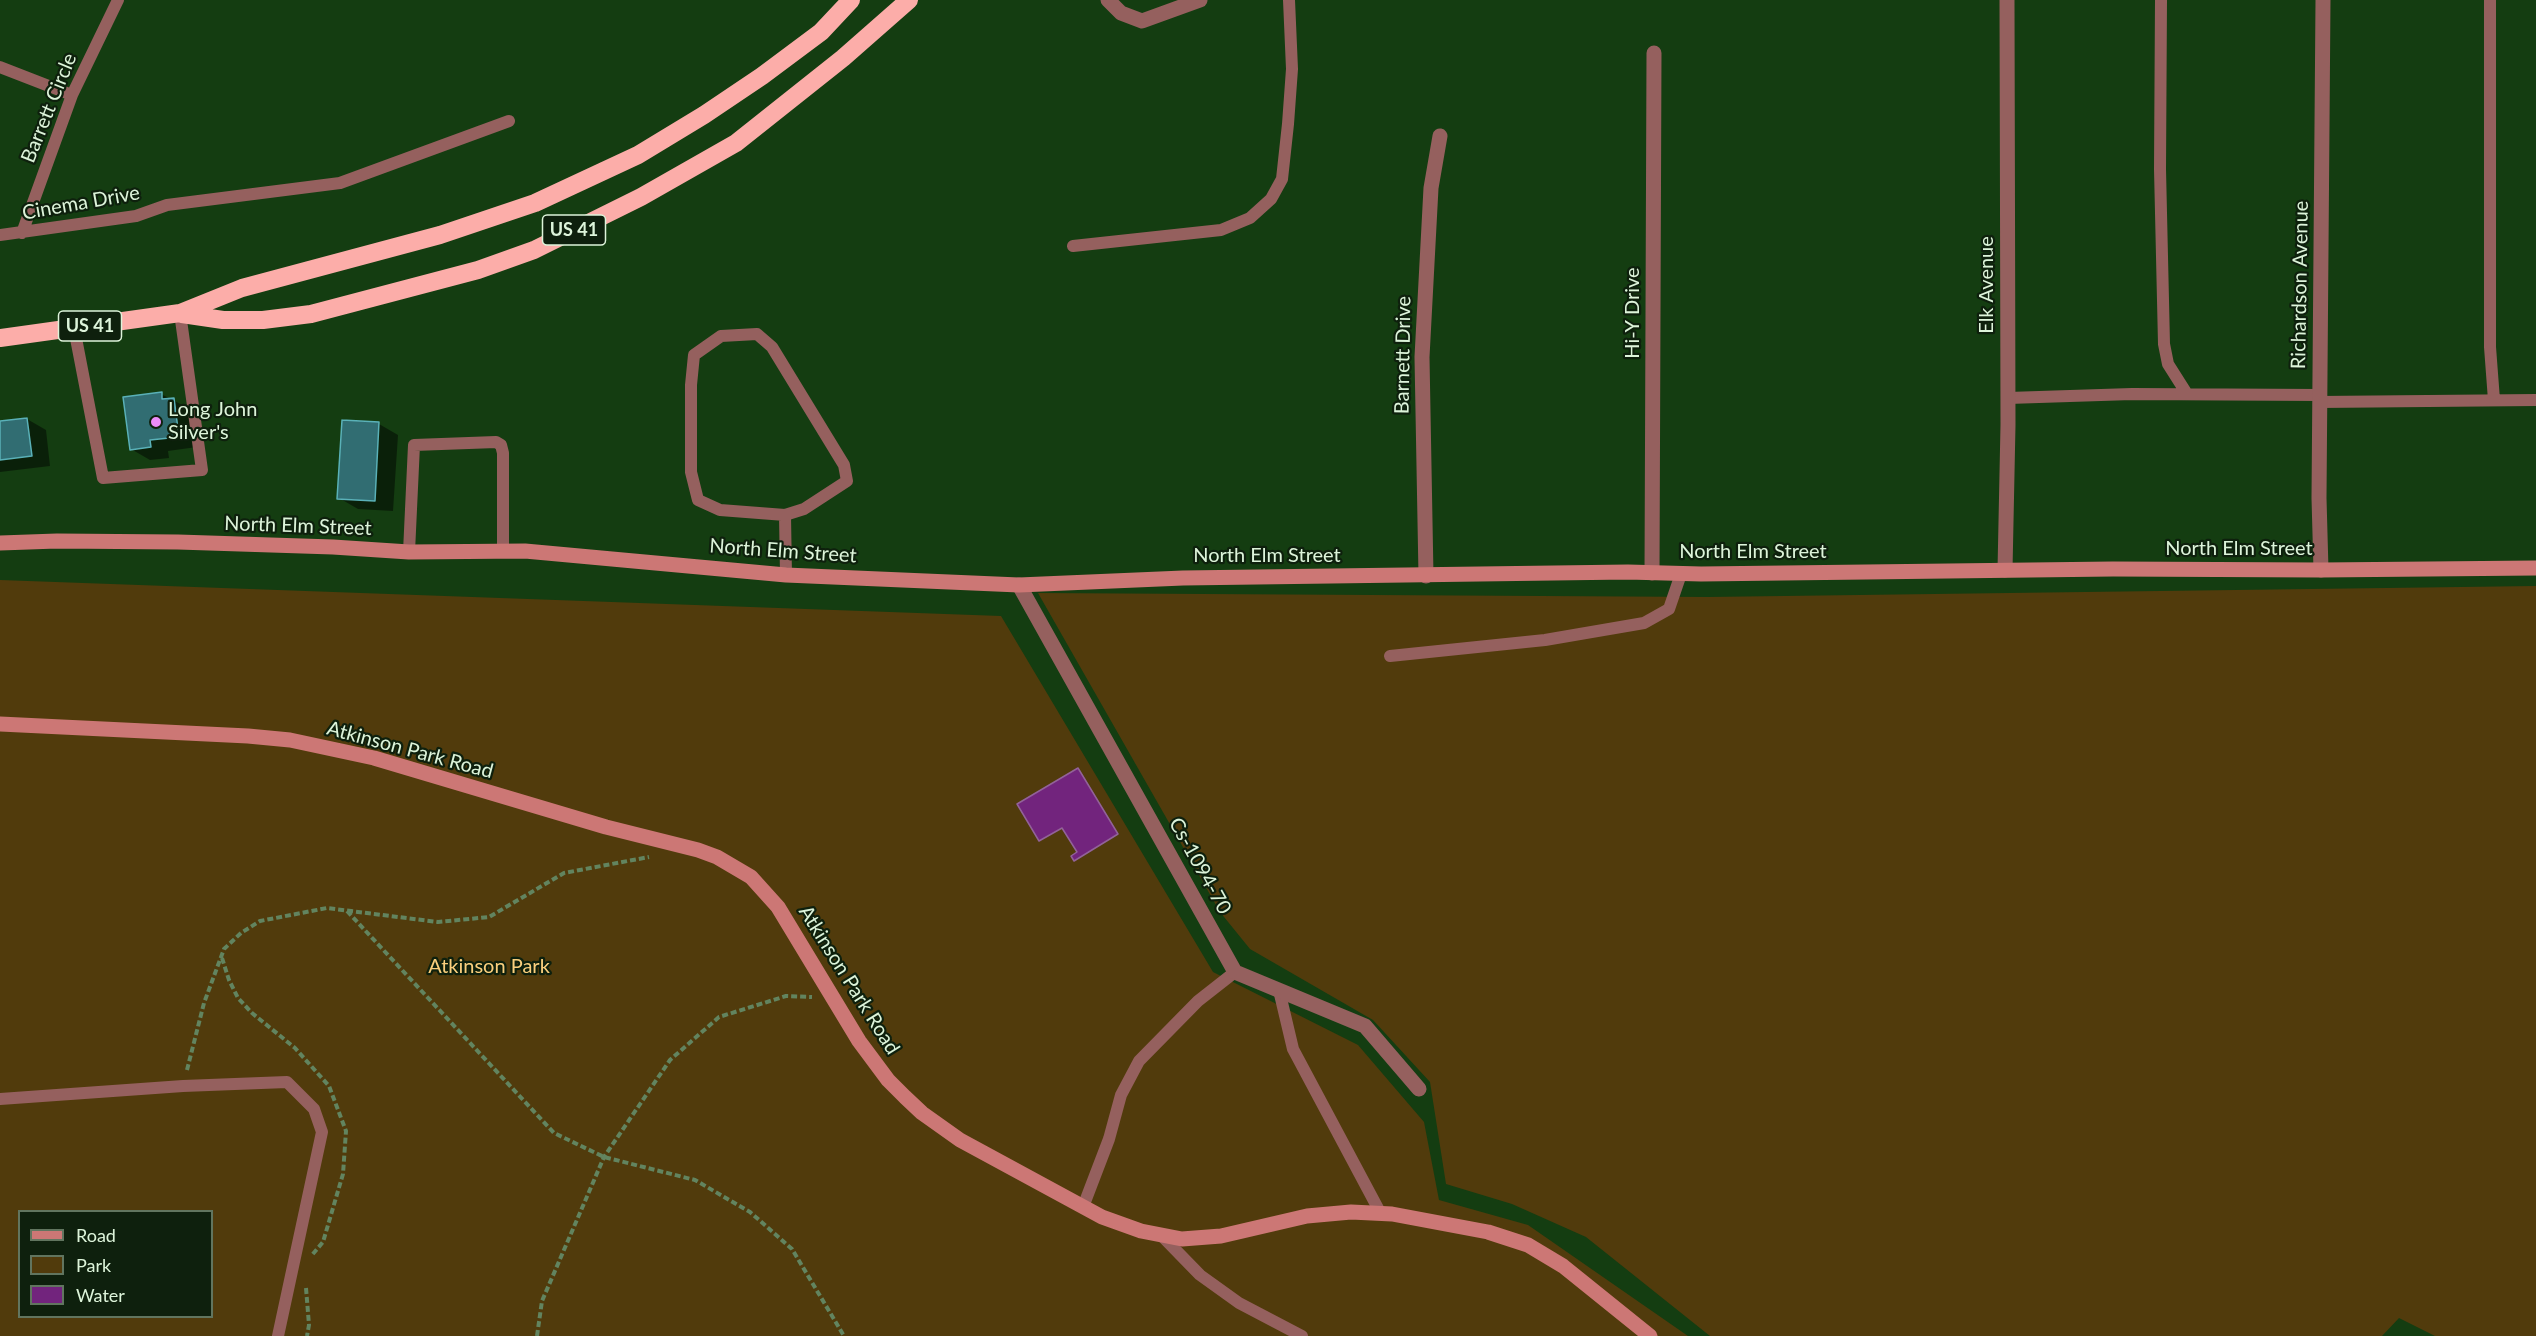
<!DOCTYPE html>
<style>
body{margin:0}
#map{position:relative;width:2536px;height:1336px;overflow:hidden;background:#143d11;font-family:Lato,sans-serif}
canvas{display:block}
.legend{position:absolute;left:18px;top:1210px;width:195px;height:108px;box-sizing:border-box;background:#0e200d;border:2px solid #61755f;margin:0;padding:8px 10px;list-style:none;font-size:18px;color:#ddf4da}
.legend li{display:flex;align-items:center;gap:12px;height:30px}
.legend b{width:30px;border:2px solid #61755f}
</style>
<div id="map">
<canvas width="2536" height="1336"></canvas>
<ul class="legend">
<li><b style="height:8px;background:#cc7775"></b>Road</li>
<li><b style="height:16px;background:#513b0c"></b>Park</li>
<li><b style="height:16px;background:#72247d"></b>Water</li>
</ul>
</div>
<script>
const ctx = document.querySelector('canvas').getContext('2d');
ctx.lineJoin = 'round';
function fillPath(path, color) {
  ctx.fillStyle = color;
  ctx.fill(path, 'evenodd');
}
function toPath(rows) {
  const path = new Path2D();
  for (const r of rows) {
    path.moveTo(r[0], r[1]);
    for (let i = 2; i < r.length; i += 2) path.lineTo(r[i], r[i + 1]);
  }
  return path;
}
function trace(path, color, width, dash) {
  ctx.strokeStyle = color;
  ctx.lineWidth = width;
  ctx.lineCap = dash ? 'butt' : 'round';
  ctx.setLineDash(dash || []);
  ctx.stroke(path);
}
function write(font, color, halo, rows, align = 'center') {
  ctx.font = font + ' Lato,sans-serif';
  ctx.lineWidth = 4.5;
  ctx.setLineDash([]);
  ctx.textBaseline = 'middle';
  ctx.strokeStyle = halo;
  ctx.fillStyle = color;
  for (const [text, x, y, turn = 0] of rows) {
    ctx.save();
    ctx.translate(x, y);
    ctx.rotate((+turn || 0) * Math.PI / 180);
    ctx.textAlign = isNaN(turn) ? turn : align;
    if (halo) ctx.strokeText(text, 0, 0);
    ctx.fillText(text, 0, 0);
    ctx.restore();
  }
}
fillPath(toPath([
 [0,580,1001,616,1213,972,1358,1045,1424,1122,1439,1200,1528,1225,1688,1336,0,1336],
 [20,1212,212,1212,212,1316,20,1316],
 [2536,586,2536,1336,2435,1336,2399,1318,2382,1336,1710,1336,1586,1237,1512,1204,1446,1184,1430,1082,1373,1020,1250,949,1220,912,1038,593,1708,597]
]), '#513b0c');
const water = toPath([
 [1078,768,1118,834,1074,861,1071,856,1077,852,1062,828,1039,841,1017,804,1078,768]
]);
fillPath(water, '#72247d');
trace(water, '#926299', 1.5);
fillPath(toPath([
 [161,394,192,410,197,447,168,451,169,458,150,460,131,449],
 [27,419,46,430,50,466,0,472,0,423],
 [379,424,398,435,393,511,358,509,339,498]
]), '#0007');
const building = toPath([
 [162,392,162,399,174,398,179,437,150,440,151,447,130,450,123,397,162,392],
 [27,418,32,456,0,460,0,421,27,418],
 [342,420,379,422,375,501,337,499,342,420]
]);
fillPath(building, '#316d72');
trace(building, '#5ab1b8', 1.5);
trace(toPath([
 [347,911,554,1133,604,1157,695,1180,750,1212,792,1249,844,1336],
 [222,958,229,980,238,998,252,1013,295,1048,329,1086,346,1131,343,1174,323,1242,312,1255],
 [187,1070,204,1003,224,949,241,933,260,921,327,908,438,922,489,917,564,873,649,857],
 [306,1288,309,1325,307,1336],
 [537,1336,542,1301,604,1157,670,1060,719,1017,786,996,812,997]
]), '#62845f', 4, [6, 3]);
trace(toPath([
 [2161,0,2160,169,2164,344,2168,364,2187,394],
 [2490,0,2490,347,2494,400],
 [0,67,72,95],
 [22,233,72,95,118,0],
 [0,235,136,216,167,205,340,183,509,121],
 [1073,246,1221,230,1250,218,1271,199,1282,179,1288,124,1292,69,1289,0],
 [74,328,103,478,202,470,180,313],
 [2008,398,2132,394,2320,395],
 [2319,402,2536,400],
 [785,515,720,510,698,500,691,472,691,385,694,355,721,336,757,334,772,347,844,465,847,481,804,509,785,515,786,575],
 [409,552,414,445,496,442,501,445,503,453,503,552],
 [1390,656,1545,640,1644,623,1669,609,1681,574],
 [1279,990,1293,1049,1381,1214],
 [0,1099,183,1086,287,1082,314,1109,322,1132,278,1336],
 [1083,1207,1109,1139,1121,1095,1139,1061,1198,1001,1235,972],
 [1162,1236,1200,1275,1239,1303,1302,1336]
]), '#95605e', 12);
trace(toPath([
 [1108,0,1121,13,1142,21,1200,0],
 [2005,570,2008,425,2007,0],
 [2321,570,2319,498,2323,0],
 [1652,573,1654,53],
 [1426,576,1422,357,1431,188,1440,136],
 [1019,585,1235,972,1365,1026,1419,1089]
]), '#95605e', 15);
trace(toPath([
 [0,543,57,541,178,542,333,547,409,552,525,551,786,575,1019,585,1183,578,1628,572,1701,574,2113,569,2321,570,2536,568],
 [0,724,248,736,290,740,374,758,606,827,698,850,717,857,751,877,778,907,859,1041,888,1080,905,1097,922,1113,960,1140,1102,1217,1141,1231,1182,1239,1221,1236,1307,1216,1351,1212,1392,1214,1488,1232,1528,1245,1563,1266,1650,1336]
]), '#cc7775', 15);
trace(toPath([
 [182,314,223,320,263,320,311,314,478,270,534,250,641,197,736,143,843,58,909,0],
 [0,338,180,313,242,288,440,235,535,203,638,155,704,115,762,76,821,32,851,0]
]), '#fcada9', 18);
for (const [x, y, r, color] of [
 [156,422,6,"#ec8cfa"]
]) {
  const dot = new Path2D();
  dot.arc(x, y, r, 0, 2 * Math.PI);
  ctx.fillStyle = color;
  ctx.fill(dot);
  trace(dot, '#0e200d', 2);
}
for (const [x, y, w] of [
 [574,230,63],
 [90,326,63]
]) {
  const box = new Path2D();
  box.roundRect(x - w / 2, y - 15, w, 30, 4.5);
  ctx.fillStyle = '#0e200d';
  ctx.fill(box);
  trace(box, '#ddf4da', 1.5);
}
write('bold 18px', '#ddf4da', null, [
 ["US 41",574,230],
 ["US 41",90,326]
]);
write('20px', '#ddf4da', '#0e200d', [
 ["Barrett Circle",49,108,-68],
 ["Cinema Drive",81,203,-10],
 ["Elk Avenue",1987,285,-90],
 ["Richardson Avenue",2300,285,-89],
 ["Hi-Y Drive",1633,313,-90],
 ["Barnett Drive",1403,355,-89],
 ["North Elm Street",298,526,2],
 ["North Elm Street",2239,549],
 ["North Elm Street",783,551,4],
 ["North Elm Street",1753,552],
 ["North Elm Street",1267,556],
 ["Atkinson Park Road",410,750,15],
 ["Cs-1094-70",1200,866,61],
 ["Atkinson Park Road",849,980,58]
]);
write('20px', '#ddf4da', '#0e200d', [
 ["Long John",168,410],
 ["Silver's",168,433]
], 'left');
write('20px', '#facf7d', '#0e200d', [
 ["Atkinson Park",489,967]
]);
</script>
